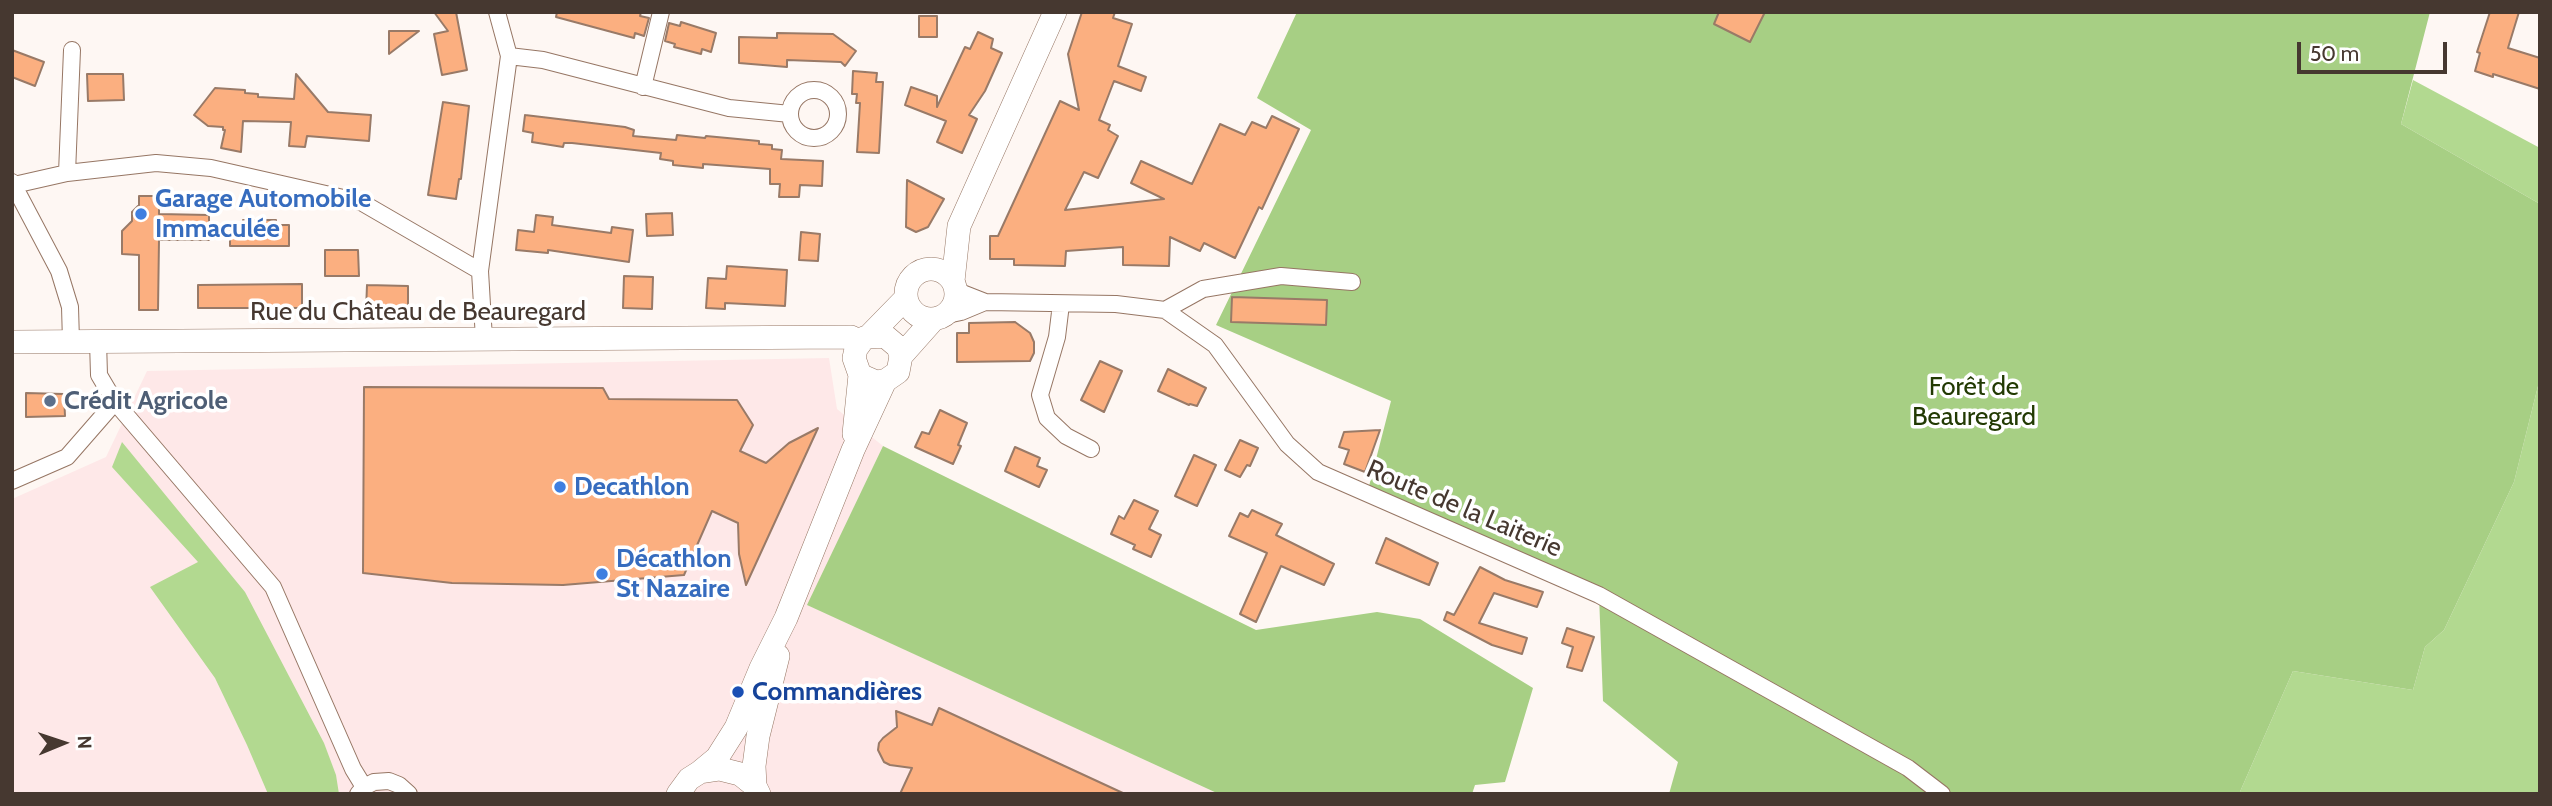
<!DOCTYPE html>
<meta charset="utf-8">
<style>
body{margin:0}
#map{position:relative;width:2552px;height:806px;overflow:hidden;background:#fef7f3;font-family:Cabin,sans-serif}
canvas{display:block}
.frame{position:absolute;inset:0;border:14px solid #463830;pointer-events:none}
.north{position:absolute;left:28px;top:708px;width:70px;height:70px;-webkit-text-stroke:5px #fff;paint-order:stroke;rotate:88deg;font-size:19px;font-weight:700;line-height:28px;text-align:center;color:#463830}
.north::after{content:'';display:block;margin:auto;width:24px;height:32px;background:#463830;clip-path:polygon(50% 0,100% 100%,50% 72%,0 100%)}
.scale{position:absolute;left:2297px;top:42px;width:150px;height:32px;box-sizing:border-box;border:4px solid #463830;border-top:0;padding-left:9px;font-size:21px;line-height:24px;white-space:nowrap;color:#463830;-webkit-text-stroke:5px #fff;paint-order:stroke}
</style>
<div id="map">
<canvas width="2552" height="806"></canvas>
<div class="frame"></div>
<div class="north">N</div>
<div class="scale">50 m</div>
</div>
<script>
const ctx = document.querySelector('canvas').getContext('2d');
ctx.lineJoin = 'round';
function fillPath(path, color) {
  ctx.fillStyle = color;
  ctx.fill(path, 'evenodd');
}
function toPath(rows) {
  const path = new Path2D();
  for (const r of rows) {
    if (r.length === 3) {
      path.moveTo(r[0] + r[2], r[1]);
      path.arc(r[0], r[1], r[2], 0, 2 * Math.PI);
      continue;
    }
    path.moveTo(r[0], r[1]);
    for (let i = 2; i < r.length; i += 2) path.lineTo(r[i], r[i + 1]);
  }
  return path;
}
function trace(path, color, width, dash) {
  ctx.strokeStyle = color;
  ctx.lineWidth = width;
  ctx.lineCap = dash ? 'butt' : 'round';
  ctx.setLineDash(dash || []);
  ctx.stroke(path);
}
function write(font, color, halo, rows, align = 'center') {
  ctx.font = font + ' Cabin,sans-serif';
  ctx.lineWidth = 7;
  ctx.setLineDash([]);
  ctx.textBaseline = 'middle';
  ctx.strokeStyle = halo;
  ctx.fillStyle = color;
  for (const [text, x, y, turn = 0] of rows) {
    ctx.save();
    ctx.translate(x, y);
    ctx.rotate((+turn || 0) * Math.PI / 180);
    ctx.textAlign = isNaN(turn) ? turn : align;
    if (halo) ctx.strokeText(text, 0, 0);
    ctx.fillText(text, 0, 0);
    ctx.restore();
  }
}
fillPath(toPath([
 [829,358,837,409,883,446,808,605,1219,794,12,794,12,499,106,457,147,371]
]), '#fee8e8');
fillPath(toPath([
 [2413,80,2540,148,2540,204,2401,124],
 [2540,378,2540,794,2239,794,2293,671,2413,690,2425,647,2444,630,2514,482],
 [122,442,245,592,324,743,336,775,339,794,268,794,247,745,215,678,150,587,198,562,112,467]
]), '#b2d990');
fillPath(toPath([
 [1297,12,2430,12,2401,124,2540,204,2538,248,2540,378,2514,482,2444,630,2425,647,2413,690,2293,671,2239,794,1669,794,1678,762,1603,701,1599,595,1367,494,1391,401,1216,325,1311,130,1257,98],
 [883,446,1256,630,1377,612,1420,619,1533,688,1505,782,1475,785,1472,794,1219,794,807,605]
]), '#a7cf84');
const building = toPath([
 [434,12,456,12,467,70,442,75,434,34,448,31,434,12],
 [557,12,641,12,640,16,649,18,644,36,635,33,634,38,556,17,557,12],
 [1082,12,1115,12,1113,18,1132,24,1118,66,1146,77,1141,91,1114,81,1099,120,1110,125,1108,130,1118,136,1098,178,1084,172,1065,210,1164,199,1131,183,1141,161,1192,184,1220,124,1245,135,1252,122,1266,128,1272,116,1299,129,1262,209,1259,207,1235,258,1204,243,1200,251,1170,237,1169,266,1123,265,1123,247,1066,251,1065,266,1014,265,1014,259,990,259,990,236,998,236,1060,101,1079,110,1068,54,1082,12],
 [1719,12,1765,12,1750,42,1714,24,1719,12],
 [2490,12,2519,12,2508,48,2540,58,2540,89,2493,74,2493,77,2475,71,2480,53,2477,52,2490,12],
 [919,16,937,16,937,37,919,37,919,16],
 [681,22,716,33,711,52,702,49,701,54,674,47,675,44,665,41,669,23,680,26,681,22],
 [389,31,419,31,389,54,389,31],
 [978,32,993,39,991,48,1002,53,985,91,969,115,977,119,962,153,937,142,946,121,905,105,911,87,937,96,937,107,965,47,970,49,978,32],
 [777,33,833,34,856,51,845,66,841,62,787,60,787,67,739,63,739,37,777,38,777,33],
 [12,50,44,62,35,86,12,77,12,50],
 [853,71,877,73,876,82,883,82,879,153,857,152,860,103,856,103,857,94,852,94,853,71],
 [87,74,123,74,124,100,88,101,87,74],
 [296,74,328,112,371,115,369,141,307,136,305,147,289,146,291,122,243,121,241,152,221,148,225,130,223,130,223,127,208,126,194,115,215,88,245,90,245,93,258,94,258,97,294,99,296,74],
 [443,102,469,106,461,179,459,179,456,199,428,195,443,102],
 [525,115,625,127,634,130,633,136,676,140,677,135,705,138,706,136,759,141,759,144,772,145,772,149,782,150,781,159,823,161,822,186,800,185,799,197,779,197,780,184,770,184,770,169,703,164,703,168,673,165,673,161,660,159,661,153,572,143,564,143,563,147,532,142,533,133,523,131,525,115],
 [907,180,944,199,928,227,916,232,906,227,907,180],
 [139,196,159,196,159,214,209,215,209,240,159,240,158,310,139,310,139,255,122,254,122,231,132,221,132,212,139,205,139,196],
 [672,213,673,235,647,236,646,214,672,213],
 [536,215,553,217,552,225,611,233,612,227,633,230,629,262,548,250,548,253,516,250,518,230,534,232,536,215],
 [243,220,276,220,276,225,289,225,289,246,230,246,230,228,243,228,243,220],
 [801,232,820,234,818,261,799,260,801,232],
 [325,250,358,250,359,276,325,276,325,250],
 [727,266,787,270,785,306,725,303,725,309,706,308,708,278,726,279,727,266],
 [624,276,653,277,652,309,623,308,624,276],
 [302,284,302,308,198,308,198,285,302,284],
 [367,285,408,286,408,311,366,311,367,285],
 [1232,297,1327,300,1326,325,1231,322,1232,297],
 [1015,322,1030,333,1034,342,1034,353,1030,361,957,362,957,333,969,333,969,323,1015,322],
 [1100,361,1122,371,1104,412,1081,400,1100,361],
 [1168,369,1206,388,1197,406,1190,404,1189,405,1158,391,1168,369],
 [364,387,603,388,609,399,737,400,753,425,740,451,766,463,789,443,818,428,746,585,739,554,738,523,712,511,684,575,563,585,452,583,363,573,364,387],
 [26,393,64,394,65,416,26,417,26,393],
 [940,410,967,423,958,445,961,446,953,464,915,447,922,432,929,434,940,410],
 [1380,430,1365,472,1344,464,1349,450,1339,447,1344,432,1380,430],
 [1240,440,1258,448,1250,466,1247,465,1240,477,1225,470,1240,440],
 [1015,447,1040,458,1037,466,1047,470,1039,487,1005,471,1015,447],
 [1194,455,1216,465,1197,506,1175,496,1194,455],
 [1134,500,1158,511,1149,529,1161,535,1151,557,1133,549,1135,545,1111,534,1119,516,1124,519,1134,500],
 [1252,510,1282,524,1276,535,1334,564,1324,585,1281,566,1256,622,1240,614,1267,553,1229,536,1240,513,1248,517,1252,510],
 [1386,538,1438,563,1429,585,1376,563,1386,538],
 [1480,567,1505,580,1543,592,1537,607,1494,593,1479,623,1527,638,1522,654,1492,645,1444,620,1447,612,1454,615,1480,567],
 [1567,628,1594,637,1582,671,1567,667,1573,647,1562,643,1567,628],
 [939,708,1125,794,900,794,912,768,890,765,884,762,878,750,879,743,883,738,897,727,896,711,932,725,939,708]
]);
fillPath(building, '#fbaf80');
trace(building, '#997a67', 2);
const street = toPath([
 [509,56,543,60,729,108,790,114],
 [643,87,661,12],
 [814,114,24],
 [67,173,72,50],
 [12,182,59,271,70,307,71,341],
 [14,185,67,173,156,163,211,168,361,202,480,271,484,339],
 [480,271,509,56,497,12],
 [957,291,985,302,1116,304,1165,310,1215,345,1287,444,1318,472,1599,595,1908,768,1942,794],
 [1061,304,1057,337,1040,395,1047,418,1066,436,1091,449],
 [1165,310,1203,289,1281,276,1352,282],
 [947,315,961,312,985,302],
 [115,402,273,587,353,769,364,787],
 [12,481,67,457,115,402,99,375,98,341],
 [358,794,364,787,374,782,389,781,399,785,409,794]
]);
const secondary = toPath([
 [931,294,25],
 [953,281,959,226,1055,12],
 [868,337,885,336,898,347,901,356,898,372,885,381,876,382,860,375,854,358,856,349,864,338,868,337,906,298],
 [12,342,851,337,861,342],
 [901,356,933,320],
 [854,434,860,375],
 [700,772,717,758,736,728,761,668,786,618,853,450,885,381],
 [755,786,754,766,758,736,778,656],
 [678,794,689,779,700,772,720,769,740,774,755,786,759,794]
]);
trace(street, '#967664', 18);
trace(secondary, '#967664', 24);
trace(street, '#fff', 16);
trace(secondary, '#fff', 23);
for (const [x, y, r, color] of [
 [141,214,7,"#3f7fe0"],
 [50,401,7,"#5c6f8a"],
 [560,487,7,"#3f7fe0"],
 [602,574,7,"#3f7fe0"],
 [738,692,7,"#1a4fb4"]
]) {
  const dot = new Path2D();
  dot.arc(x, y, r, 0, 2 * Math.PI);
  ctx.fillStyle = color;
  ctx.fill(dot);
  trace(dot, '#fff', 2.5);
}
write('bold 26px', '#366cbe', '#fff', [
 ["Garage Automobile",155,199],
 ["Immaculée",155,229],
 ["Decathlon",574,487],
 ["Décathlon",616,559],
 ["St Nazaire",616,589]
], 'left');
write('26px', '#463830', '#fff', [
 ["Rue du Château de Beauregard",418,312],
 ["Route de la Laiterie",1464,509,23]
]);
write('26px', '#223a03', '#fff', [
 ["Forêt de",1974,387],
 ["Beauregard",1974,417]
]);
write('bold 26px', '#4e5e75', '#fff', [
 ["Crédit Agricole",64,401]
], 'left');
write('bold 26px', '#164399', '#fff', [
 ["Commandières",752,692]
], 'left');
</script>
